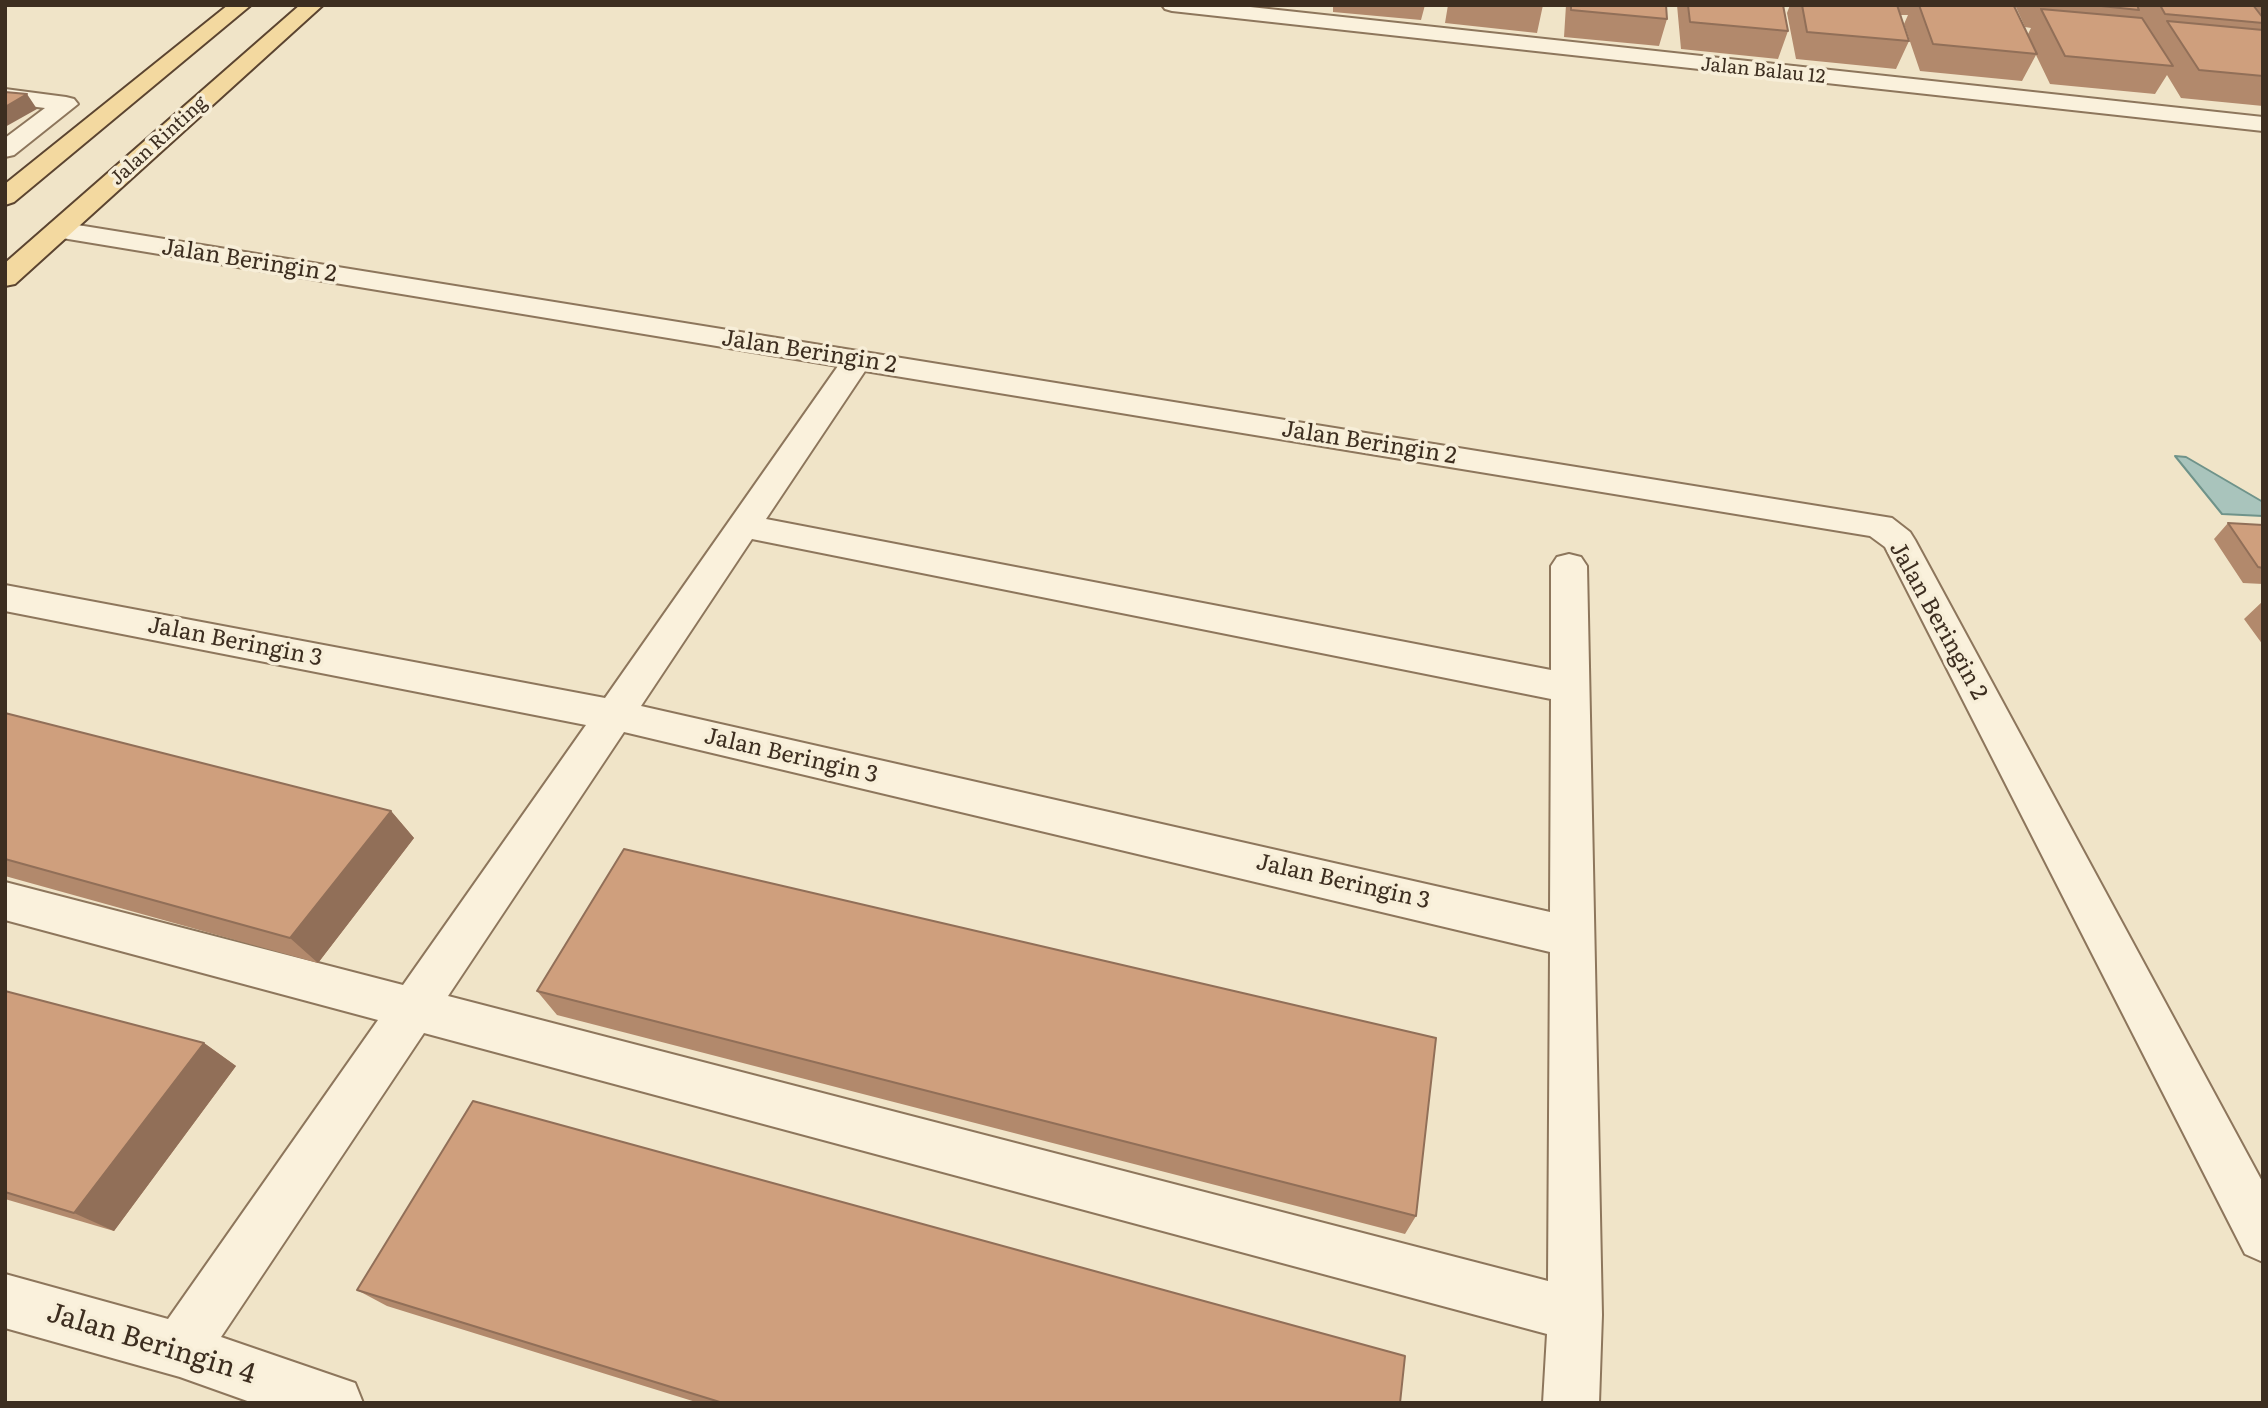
<!DOCTYPE html>
<style>
body{margin:0}
#map{position:relative;width:2268px;height:1408px;overflow:hidden;background:#f0e4c8;font-family:Literata,serif}
canvas{display:block}
.frame{position:absolute;inset:0;border:7px solid #3d2e20;pointer-events:none}
</style>
<div id="map">
<canvas width="2268" height="1408"></canvas>
<div class="frame"></div>
</div>
<script>
const ctx = document.querySelector('canvas').getContext('2d');
ctx.lineJoin = 'round';
function fillPath(path, color) {
  ctx.fillStyle = color;
  ctx.fill(path, 'evenodd');
}
function toPath(rows) {
  const path = new Path2D();
  for (const r of rows) {
    path.moveTo(r[0], r[1]);
    for (let i = 2; i < r.length; i += 2) path.lineTo(r[i], r[i + 1]);
  }
  return path;
}
function trace(path, color, width, dash) {
  ctx.strokeStyle = color;
  ctx.lineWidth = width;
  ctx.lineCap = dash ? 'butt' : 'round';
  ctx.setLineDash(dash || []);
  ctx.stroke(path);
}
function write(font, color, halo, rows, align = 'center') {
  ctx.font = font + ' Literata,serif';
  ctx.lineWidth = 7;
  ctx.setLineDash([]);
  ctx.textBaseline = 'middle';
  ctx.strokeStyle = halo;
  ctx.fillStyle = color;
  for (const [text, x, y, turn = 0] of rows) {
    ctx.save();
    ctx.translate(x, y);
    ctx.rotate((+turn || 0) * Math.PI / 180);
    ctx.textAlign = isNaN(turn) ? turn : align;
    if (halo) ctx.strokeText(text, 0, 0);
    ctx.fillText(text, 0, 0);
    ctx.restore();
  }
}
const water = toPath([
 [2175,456,2186,457,2263,502,2263,516,2222,514,2175,456]
]);
fillPath(water, '#a9c4bc');
trace(water, '#6f938a', 2);
const minor = toPath([
 [1162,5,1232,5,2263,117,2263,131,1172,11,1165,9,1162,5],
 [5,89,66,97,74,99,78,104,14,155,5,157,5,138,45,108,5,103,5,89],
 [59,222,1892,518,1910,532,1915,540,2263,1183,2263,1262,2245,1254,1885,547,1870,536,865,371,766,519,1551,670,1551,566,1557,557,1569,554,1581,557,1587,566,1602,1315,1599,1403,1543,1403,1547,1334,424,1033,221,1337,355,1383,363,1403,253,1403,180,1377,5,1328,5,1274,168,1319,378,1020,5,920,5,882,403,985,586,725,5,611,5,585,605,698,838,366,50,236,46,230,50,224,59,222],
 [752,539,1551,699,1550,912,641,706,752,539],
 [624,732,1550,952,1548,1281,448,996,624,732]
]);
const major = toPath([
 [228,5,251,5,14,202,5,205,5,184,228,5],
 [300,5,323,5,15,284,5,286,5,263,300,5]
]);
trace(minor, '#8d765c', 4);
trace(major, '#5b4430', 4);
fillPath(minor, '#faf1dc');
fillPath(major, '#f3d9a0');
fillPath(toPath([
 [1333,5,1425,5,1421,20,1333,12],
 [1448,5,1543,5,1537,33,1445,23],
 [1566,5,1666,5,1667,19,1659,46,1564,37],
 [1677,5,1783,5,1788,31,1778,59,1681,49],
 [1790,5,2004,5,2028,34,2031,28,2025,27,2015,5,2263,5,2263,106,2181,98,2167,75,2155,94,2050,84,2036,55,2022,81,1920,71,1904,24,1908,15,1900,15,1909,41,1896,69,1796,59,1787,13],
 [2228,523,2263,525,2263,584,2243,583,2214,539],
 [2263,601,2263,645,2244,619],
 [5,713,391,811,414,838,318,963,5,876],
 [5,991,204,1043,236,1066,114,1231,5,1199],
 [537,991,1416,1216,1405,1234,557,1015],
 [357,1290,1400,1403,699,1403,387,1306]
]), '#b2896c');
fillPath(toPath([
 [27,94,37,109,5,127,5,107],
 [391,811,414,838,318,963,290,938],
 [204,1043,236,1066,114,1231,74,1213]
]), '#916f58');
const building = toPath([
 [1571,5,1666,5,1667,19,1571,10,1571,5],
 [1688,5,1783,5,1788,31,1690,22,1688,5],
 [1802,5,1897,5,1909,41,1807,32,1802,5],
 [1919,5,2001,5,2014,6,2037,54,1933,44,1919,5],
 [2092,5,2137,5,2139,10,2092,5],
 [2160,5,2253,5,2263,18,2263,23,2165,14,2160,5],
 [2041,9,2142,18,2173,66,2065,56,2041,9],
 [2167,21,2263,30,2263,76,2199,70,2167,21],
 [5,92,27,94,5,107,5,92],
 [2228,523,2263,525,2263,568,2258,567,2228,523],
 [5,713,391,811,290,938,5,859,5,713],
 [624,849,1436,1038,1416,1216,537,991,624,849],
 [5,991,204,1043,74,1213,5,1192,5,991],
 [473,1101,1405,1356,1400,1403,723,1403,357,1290,473,1101]
]);
fillPath(building, '#cf9f7d');
trace(building, '#916f58', 2);
write('19px', '#3d2e20', '#f7eed8', [
 ["Jalan Balau 12",1763,71,6],
 ["Jalan Rinting",159,141,-42]
]);
write('23px', '#3d2e20', '#f7eed8', [
 ["Jalan Beringin 2",249,261,9],
 ["Jalan Beringin 2",809,352,9],
 ["Jalan Beringin 2",1369,443,9],
 ["Jalan Beringin 2",1938,621,61],
 ["Jalan Beringin 3",235,642,11],
 ["Jalan Beringin 3",791,756,13],
 ["Jalan Beringin 3",1343,882,13]
]);
write('28px', '#3d2e20', '#f7eed8', [
 ["Jalan Beringin 4",151,1344,17]
]);
</script>
